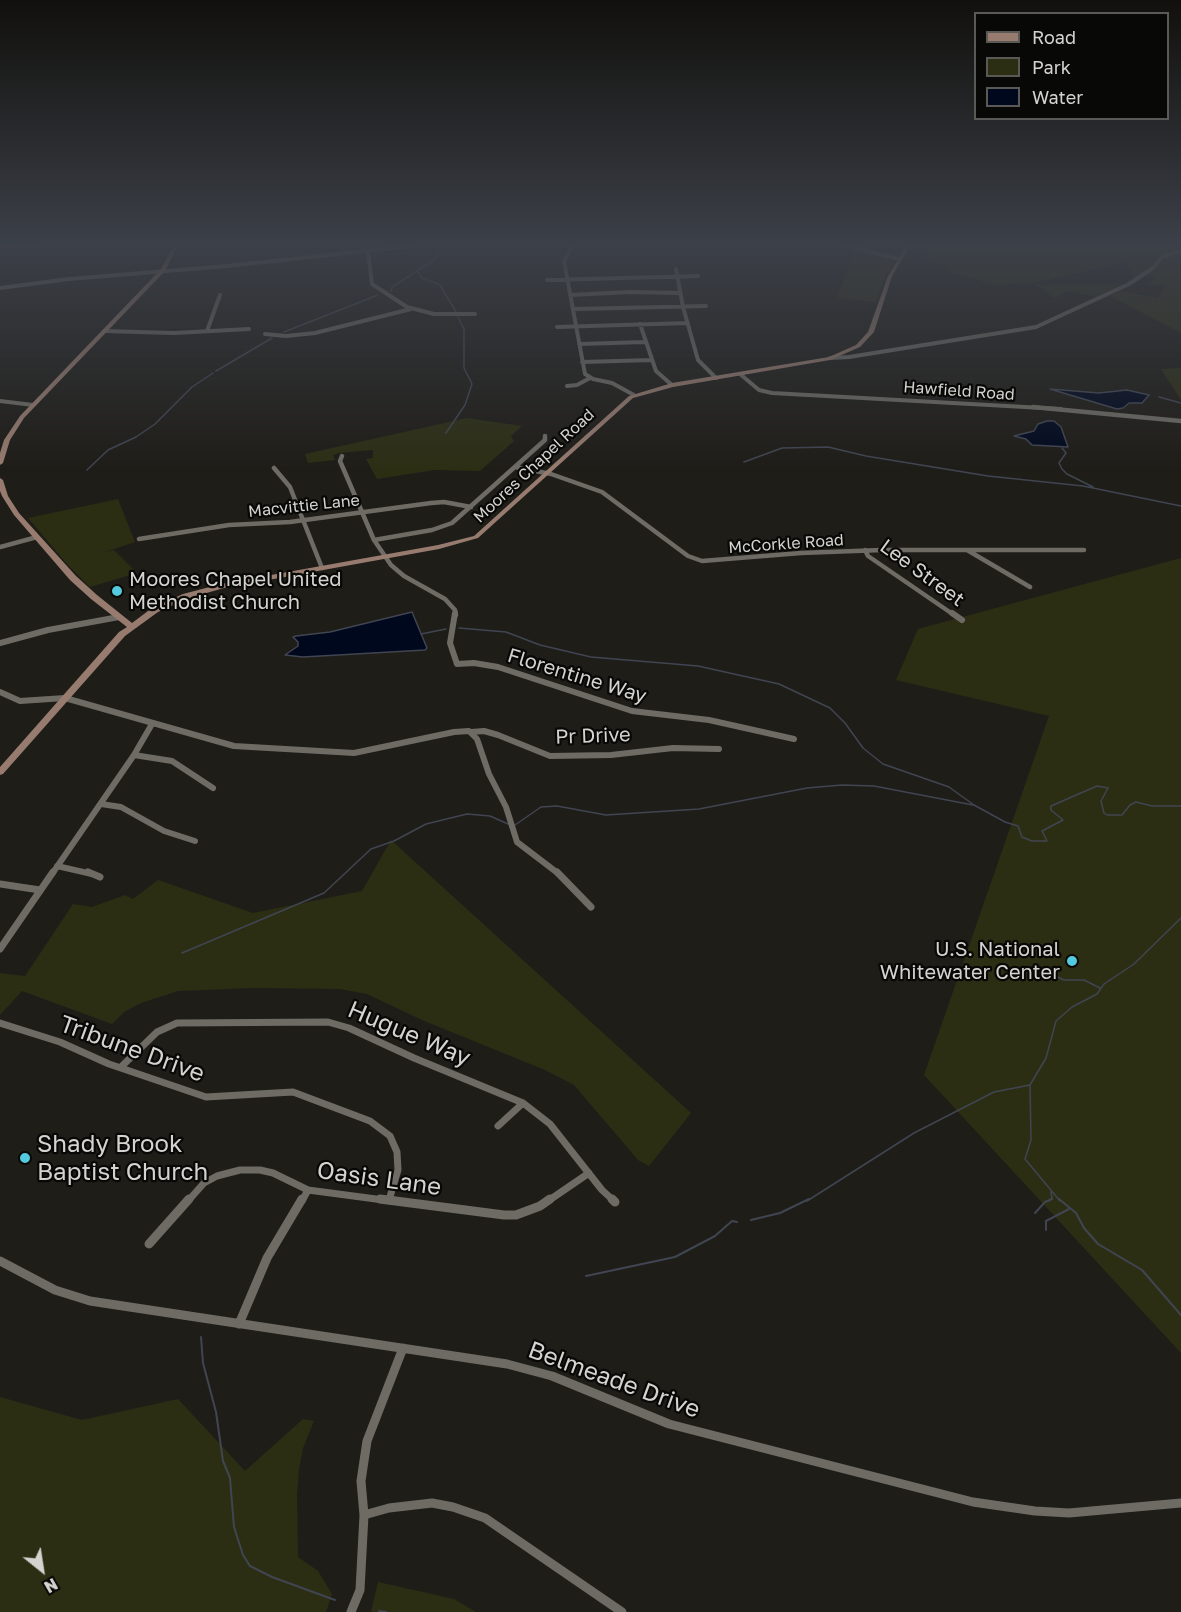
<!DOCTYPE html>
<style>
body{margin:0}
#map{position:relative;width:1181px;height:1612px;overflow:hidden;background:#1f1d18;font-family:"Golos Text",sans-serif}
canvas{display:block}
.legend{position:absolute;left:974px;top:12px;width:195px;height:108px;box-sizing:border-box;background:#080806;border:2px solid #5a5956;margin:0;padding:8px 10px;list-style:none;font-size:18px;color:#d4d3cf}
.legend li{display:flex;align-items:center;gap:12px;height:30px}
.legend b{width:30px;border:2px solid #5a5956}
.north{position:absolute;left:12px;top:1540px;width:60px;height:60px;-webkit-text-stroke:4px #080806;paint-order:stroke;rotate:150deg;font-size:16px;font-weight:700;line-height:24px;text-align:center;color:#d4d3cf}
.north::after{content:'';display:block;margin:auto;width:21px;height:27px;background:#d4d3cf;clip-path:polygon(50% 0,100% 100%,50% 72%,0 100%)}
</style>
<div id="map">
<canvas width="1181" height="1612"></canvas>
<ul class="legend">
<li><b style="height:8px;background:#977b6f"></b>Road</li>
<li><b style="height:16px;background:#2c2e14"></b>Park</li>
<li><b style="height:16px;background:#00081d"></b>Water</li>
</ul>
<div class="north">N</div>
</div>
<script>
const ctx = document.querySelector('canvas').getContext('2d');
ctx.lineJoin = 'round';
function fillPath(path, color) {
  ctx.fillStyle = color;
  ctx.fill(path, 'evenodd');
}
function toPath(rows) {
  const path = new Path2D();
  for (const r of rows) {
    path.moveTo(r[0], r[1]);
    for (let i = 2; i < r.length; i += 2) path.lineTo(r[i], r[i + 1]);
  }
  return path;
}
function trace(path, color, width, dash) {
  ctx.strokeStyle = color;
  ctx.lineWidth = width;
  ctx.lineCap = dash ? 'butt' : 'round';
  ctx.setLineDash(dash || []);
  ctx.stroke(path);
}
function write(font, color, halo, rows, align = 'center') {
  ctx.font = font + ' "Golos Text",sans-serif';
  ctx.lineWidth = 4.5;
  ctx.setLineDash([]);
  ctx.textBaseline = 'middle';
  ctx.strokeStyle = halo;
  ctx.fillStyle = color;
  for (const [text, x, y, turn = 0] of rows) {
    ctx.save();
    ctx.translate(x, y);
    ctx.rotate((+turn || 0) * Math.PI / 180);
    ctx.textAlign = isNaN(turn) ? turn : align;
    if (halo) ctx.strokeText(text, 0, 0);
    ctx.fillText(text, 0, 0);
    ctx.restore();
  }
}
fillPath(toPath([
 [913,245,1181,245,1181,333,1110,296,1121,291,1158,298,1166,285,1148,285,1156,277,1146,275,1135,281,1127,262,1033,283,995,285,951,273,947,269,949,267,923,261,922,260,930,259,923,253,909,251],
 [854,250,894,260,885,276,876,302,837,298],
 [1034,284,1044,285,1121,284,1096,297,1068,291,1055,298],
 [1181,368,1181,400,1161,369],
 [467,418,522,426,511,436,514,441,480,471,435,470,377,479,366,459,373,458,373,450,339,453,333,455,335,460,308,463,305,454],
 [118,499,135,542,102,553,114,550,137,573,90,587,67,564,28,518],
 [1181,558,1181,1353,924,1075,1049,716,896,680,918,629],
 [391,840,691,1113,649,1166,638,1160,574,1085,545,1070,422,1020,367,994,340,989,252,988,178,991,141,1003,124,1012,112,1024,22,991,0,1015,0,973,25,976,73,904,92,907,125,895,133,899,158,880,253,913,362,891],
 [0,1397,82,1420,178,1399,245,1471,303,1419,314,1421,303,1448,299,1469,297,1495,298,1557,318,1571,332,1594,326,1612,0,1612],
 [378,1582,454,1599,476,1612,371,1612]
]), '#2c2e14');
const water = toPath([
 [1050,389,1099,393,1127,390,1149,395,1142,403,1129,403,1123,408,1117,409,1050,389],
 [1047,421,1054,421,1061,427,1068,447,1032,445,1026,439,1014,436,1034,431,1038,424,1047,421],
 [412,612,427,648,425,650,303,657,285,655,298,646,298,642,293,637,296,636,330,632,412,612]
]);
fillPath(water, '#00081d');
trace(water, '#404552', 1.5);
trace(toPath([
 [418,272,422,278,440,285,456,312],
 [391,291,392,287,434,260,439,251],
 [284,332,378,295],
 [216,371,272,338],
 [1159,397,1181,403],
 [446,433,465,405,472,384,464,368,464,329,458,317],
 [1062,448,1066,453,1059,463,1062,469,1067,474,1093,487],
 [744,462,782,448,828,447,866,456,988,476,1083,486,1181,506],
 [87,470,108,450,136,437,155,424,192,387,213,373],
 [459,628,506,632,540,645,591,657,698,666,779,684,830,708,845,723,863,748,883,764,949,787,974,805,1005,822,1018,826,1022,837,1032,841,1047,841,1042,831,1063,820,1051,810,1051,806,1097,786,1108,788,1101,801,1104,813,1107,815,1122,815,1130,805,1136,802,1152,806,1181,806],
 [421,634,446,629],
 [515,825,541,807,557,806,606,815,699,809,807,788,842,785,874,786,973,805],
 [182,953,324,893,371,849,394,841,426,824,467,814,490,816,508,824],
 [1043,970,1064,980,1084,980,1100,988],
 [1030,1085,1031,1140,1025,1159,1060,1201],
 [807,1201,914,1133,994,1092,1030,1085,1046,1058,1056,1021,1072,1007,1097,994,1104,984,1134,964,1181,918],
 [1048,1201,1052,1199,1051,1192]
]), '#404552', 1.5);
trace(toPath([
 [1059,1199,1076,1213,1084,1228,1098,1244,1142,1270,1181,1315],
 [1035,1213,1045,1202,1052,1199],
 [751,1220,780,1213,809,1199],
 [1046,1230,1046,1221,1069,1209],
 [586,1276,675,1257,715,1236,732,1221,737,1222],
 [201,1337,203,1363,216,1412,223,1461,230,1478,234,1527,243,1555,250,1566,272,1577,335,1600],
 [379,1611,386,1612]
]), '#404552', 2);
trace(toPath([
 [573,245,564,261,585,374,593,379,612,383,634,395],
 [843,245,899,259],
 [368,252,372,284,407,307,434,314,475,314],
 [676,269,683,307,698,360,716,378],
 [547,280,698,276],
 [0,288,69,279,227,266,420,245],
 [570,295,630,292,680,293],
 [573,309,706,306],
 [640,324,656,371,672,385],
 [557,327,688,323],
 [104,331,174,333,249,329],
 [207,331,220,295],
 [265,334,286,336,315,333,411,309],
 [579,344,645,342],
 [830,358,849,357,1036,327,1129,284,1153,268,1162,257,1181,251],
 [582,362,652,360],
 [740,374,759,390,772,393,1061,409],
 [567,386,577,385,590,378],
 [0,401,33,405]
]), '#6d6b64', 4);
trace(toPath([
 [1033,407,1181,421],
 [342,456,340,461,374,540,391,565,404,576,445,599,455,610,456,615],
 [515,467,551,474,602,492,688,556,702,561,801,553,882,550,1084,550],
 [274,468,290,487,322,568],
 [139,539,229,525,290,522,431,503,444,502,471,507],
 [374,540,432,530,452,523,545,440,545,436],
 [0,547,37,537],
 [865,550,868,556,954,615],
 [967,550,1030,587]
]), '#6d6b64', 4.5);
trace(toPath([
 [455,613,450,643,457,664,474,663,498,667,632,711,709,720,794,739],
 [952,613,962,620],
 [0,643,48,630,119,617],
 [0,692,20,701,65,698,234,746,354,753,454,732,469,731,477,739,489,774,506,807,517,842,559,874],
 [471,732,484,731,498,735,550,756,611,755,673,748,719,749],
 [134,755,172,761,213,788],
 [101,804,121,807,164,831,195,841],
 [57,866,92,874],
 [52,874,134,755,152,724]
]), '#6d6b64', 6);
trace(toPath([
 [88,872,100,877],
 [557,872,591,907],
 [0,884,40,890],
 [0,949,53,872],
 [0,1023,60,1042,109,1064,206,1097,293,1092,370,1121,390,1136,397,1152,398,1170,389,1200],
 [121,1067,157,1032,177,1023,328,1022,349,1028,414,1058,523,1103,550,1124,602,1190,614,1201],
 [498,1126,523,1103],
 [188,1201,204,1183,217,1176,240,1170,260,1170,273,1173,308,1190,391,1201],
 [302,1201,308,1190],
 [548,1201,589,1173]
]), '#6d6b64', 7);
trace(toPath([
 [380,1199,504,1215,516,1215,540,1206,550,1199],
 [612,1199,615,1202],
 [149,1244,189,1199],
 [0,1261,55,1290,90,1301,507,1364,552,1376,669,1424,973,1502,1035,1511,1069,1513,1181,1503],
 [239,1324,267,1258,302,1199],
 [364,1515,389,1508,432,1503,453,1507,485,1518,622,1612],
 [351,1612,360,1590,364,1515,361,1481,367,1441,403,1348]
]), '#6d6b64', 9);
fillPath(toPath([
 [174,245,178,245,165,271,24,418,10,440,3,463,0,465,0,453,4,440,20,416,161,269,174,245],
 [907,245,911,245,892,276,874,332,860,347,830,360,673,387,633,398,478,538,439,549,224,588,189,598,158,612,125,636,3,774,0,775,0,767,119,632,127,627,91,599,70,580,14,515,2,496,0,491,0,478,3,480,8,496,19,513,76,576,97,595,132,623,152,608,183,594,221,584,438,545,474,536,629,396,672,383,829,357,856,345,868,332,888,276,907,245]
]), '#977b6f');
fillPath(toPath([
 [0,245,49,245,46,247,0,248,0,245]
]), '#faa08a');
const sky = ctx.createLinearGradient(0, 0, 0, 471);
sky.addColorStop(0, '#11100d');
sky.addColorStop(0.52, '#3c4048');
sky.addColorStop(1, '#3c404800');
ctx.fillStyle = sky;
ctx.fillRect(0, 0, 1181, 471);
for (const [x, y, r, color] of [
 [117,591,6,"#54cade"],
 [1072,961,6,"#54cade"],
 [25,1158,6,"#54cade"]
]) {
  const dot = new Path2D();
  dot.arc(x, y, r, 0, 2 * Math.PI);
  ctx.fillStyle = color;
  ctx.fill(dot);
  trace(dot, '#080806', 2);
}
write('16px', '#d4d3cf', '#080806', [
 ["Hawfield Road",959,391,4],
 ["Moores Chapel Road",534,466,-43],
 ["Macvittie Lane",304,506,-6],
 ["McCorkle Road",786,544,-4]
]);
write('20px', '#d4d3cf', '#080806', [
 ["Lee Street",922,573,36],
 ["Florentine Way",577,676,17],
 ["Pr Drive",593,736,-2]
]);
write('20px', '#d4d3cf', '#080806', [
 ["Moores Chapel United",129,580],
 ["Methodist Church",129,603],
 ["U.S. National",1060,950,"right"],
 ["Whitewater Center",1060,973,"right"]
], 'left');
write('24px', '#d4d3cf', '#080806', [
 ["Hugue Way",409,1034,23],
 ["Tribune Drive",132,1049,20],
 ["Oasis Lane",379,1179,8],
 ["Belmeade Drive",614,1380,20]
]);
write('24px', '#d4d3cf', '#080806', [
 ["Shady Brook",37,1144],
 ["Baptist Church",37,1172]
], 'left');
</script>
